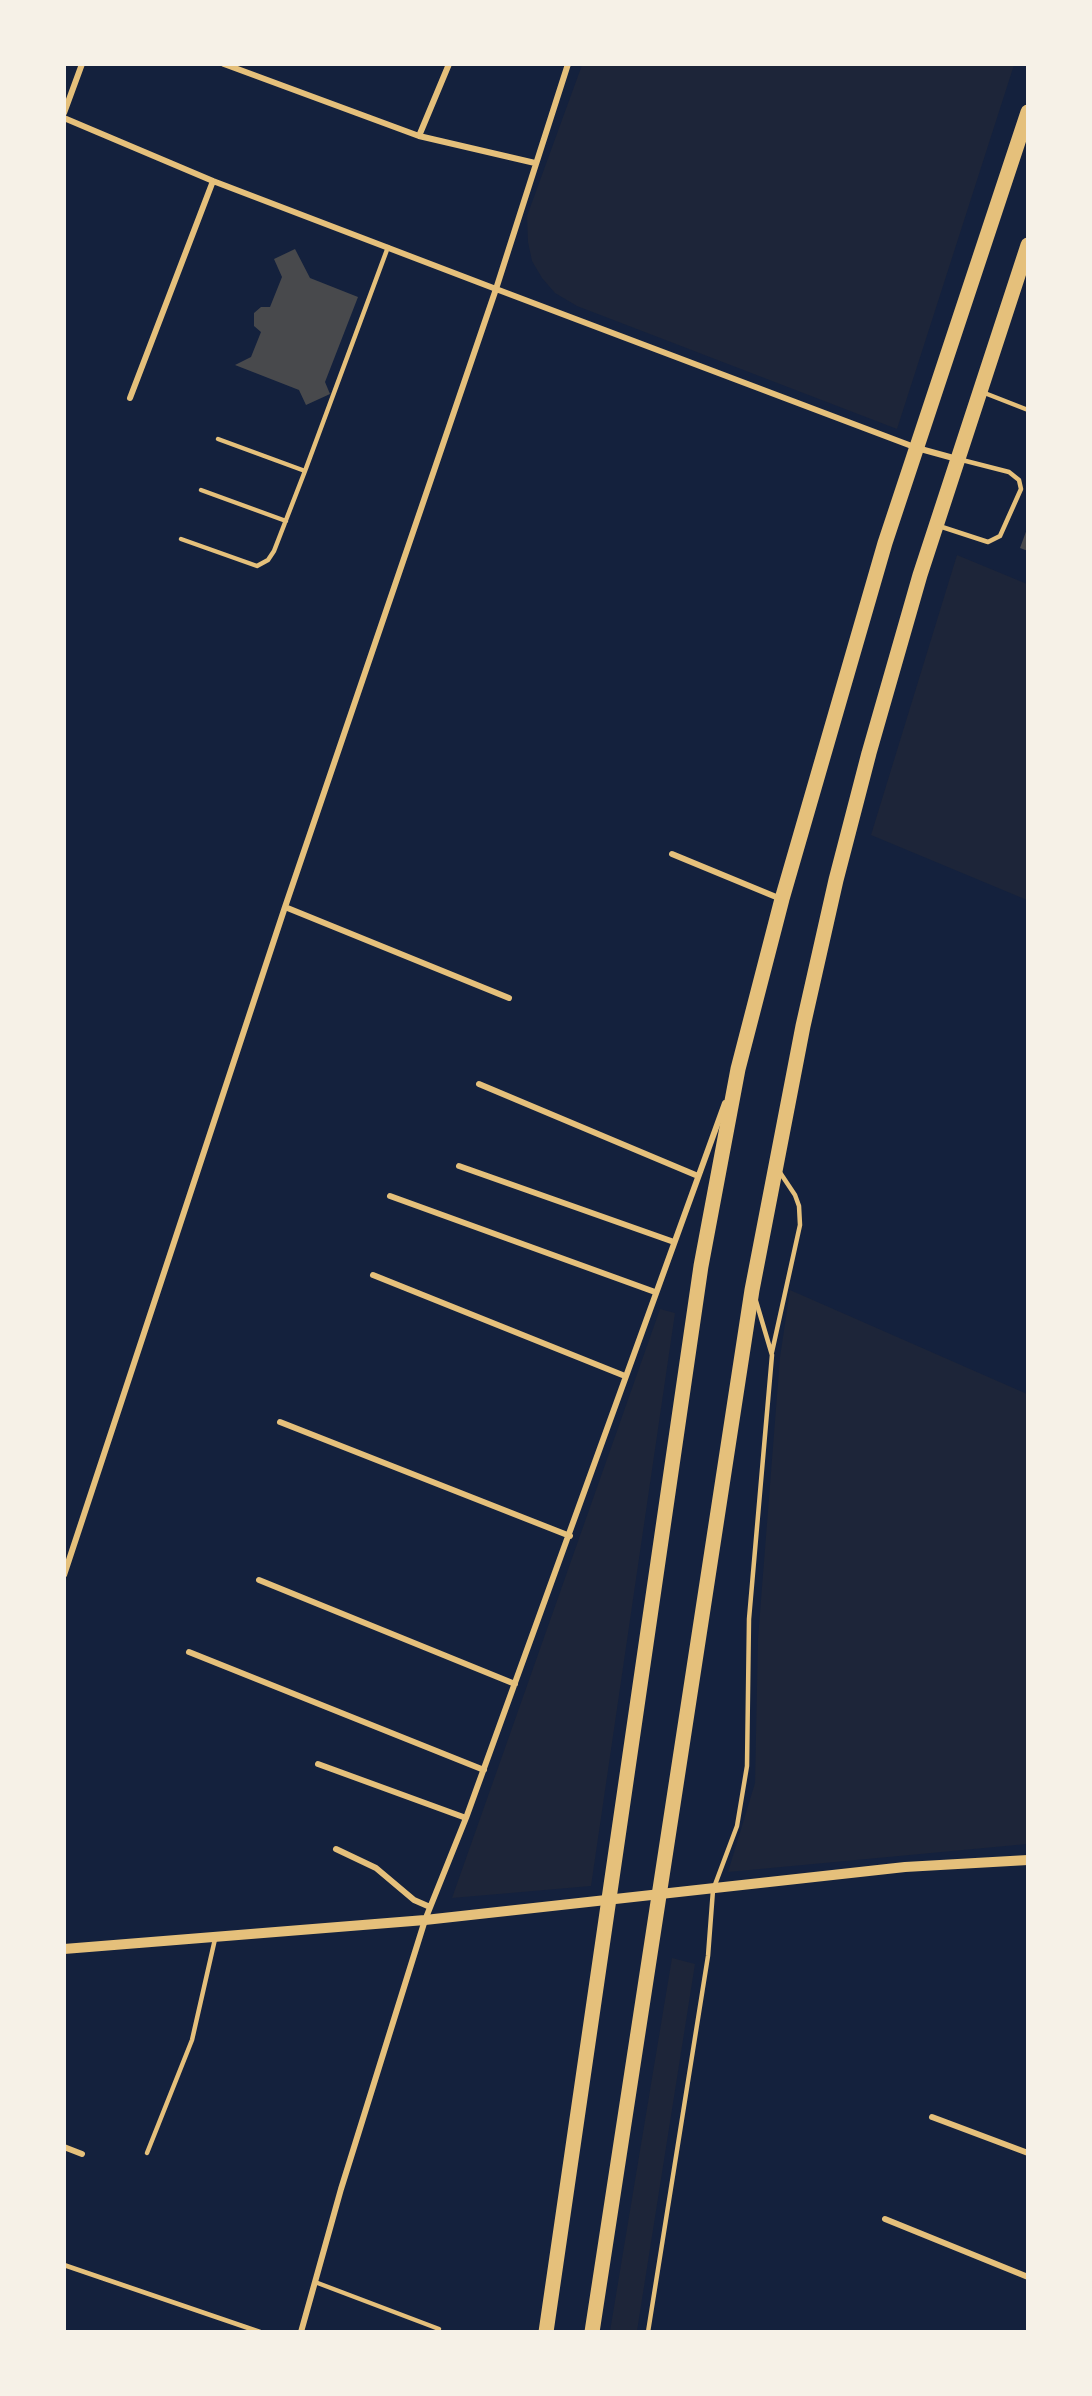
<!DOCTYPE html>
<style>
body{margin:0}
#map{position:relative;width:1092px;height:2396px;overflow:hidden;background:#14213d;font-family:"Nunito Sans",sans-serif}
canvas{display:block}
.frame{position:absolute;inset:0;border:66px solid #f6f1e7;pointer-events:none}
</style>
<div id="map">
<canvas width="1092" height="2396"></canvas>
<div class="frame"></div>
</div>
<script>
const ctx = document.querySelector('canvas').getContext('2d');
ctx.lineJoin = 'round';
function fillPath(path, color) {
  ctx.fillStyle = color;
  ctx.fill(path, 'evenodd');
}
function toPath(rows) {
  const path = new Path2D();
  for (const r of rows) {
    path.moveTo(r[0], r[1]);
    for (let i = 2; i < r.length; i += 2) path.lineTo(r[i], r[i + 1]);
  }
  return path;
}
function trace(path, color, width, dash) {
  ctx.strokeStyle = color;
  ctx.lineWidth = width;
  ctx.lineCap = dash ? 'butt' : 'round';
  ctx.setLineDash(dash || []);
  ctx.stroke(path);
}
fillPath(toPath([
 [582,65,1014,65,897,429,577,306,555,293,542,278,532,261,528,242,527,216],
 [957,555,1027,584,1027,900,871,835],
 [790,1290,1027,1394,1027,1844,728,1872,755,1783,758,1638,780,1357],
 [660,1309,675,1313,591,1886,452,1898],
 [672,1958,695,1964,637,2331,610,2331]
]), '#1d2539');
fillPath(toPath([
 [295,249,310,278,358,297,325,382,330,394,306,405,299,390,235,365,251,357,261,332,254,326,254,313,261,307,270,307,282,277,274,259],
 [1027,529,1028,529,1028,551,1020,548]
]), '#48494c');
trace(toPath([
 [982,392,1028,410],
 [218,439,305,471],
 [201,490,286,521],
 [939,526,988,542,1000,536,1021,489,1019,480,1009,472,962,460],
 [181,539,257,566,268,560,274,551,305,471,388,247],
 [772,1352,800,1225,799,1206,795,1195,779,1171],
 [147,2153,192,2040,215,1939],
 [64,2265,260,2332],
 [315,2282,439,2329],
 [648,2332,708,1956,713,1890,737,1826,747,1766,749,1619,772,1355,756,1301]
]), '#e5c07b', 4.5);
trace(toPath([
 [224,64,419,136,449,64],
 [64,113,82,64],
 [64,118,213,181,496,289,917,448,957,459],
 [419,136,535,163],
 [130,398,213,181],
 [672,854,781,899],
 [285,907,509,998],
 [479,1084,698,1176],
 [459,1166,674,1242],
 [390,1196,655,1292],
 [373,1275,625,1376],
 [280,1422,570,1536],
 [64,1575,285,907,496,289,568,64],
 [259,1580,515,1684],
 [189,1652,484,1770],
 [318,1764,466,1818],
 [336,1849,376,1868,414,1900,430,1907],
 [932,2117,1028,2153],
 [64,2147,82,2154],
 [885,2219,1028,2277],
 [301,2332,341,2189,425,1920,466,1818,725,1103]
]), '#e5c07b', 6);
trace(toPath([
 [64,1949,425,1920,905,1867,1028,1860]
]), '#e5c07b', 10);
trace(toPath([
 [546,2332,701,1266,738,1069,782,899,885,543,1028,112],
 [592,2332,752,1290,803,1026,836,880,869,753,920,575,1028,245]
]), '#e5c07b', 15);
</script>
